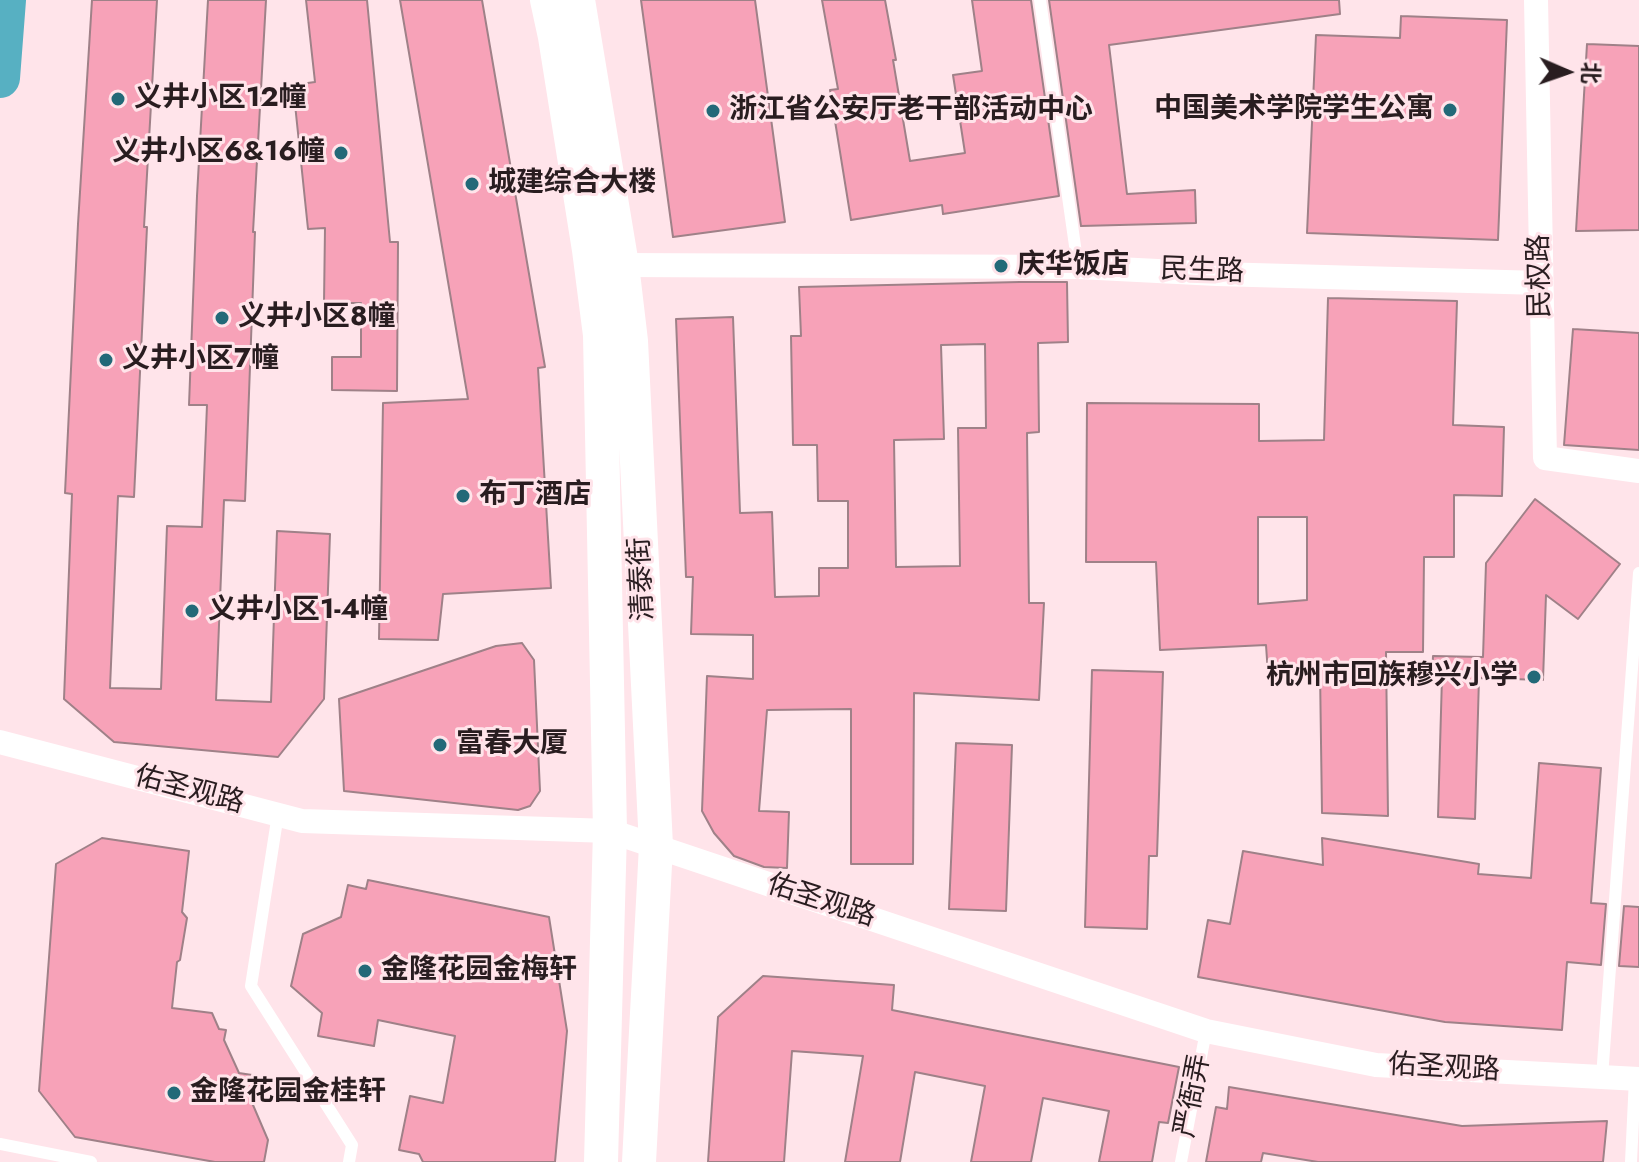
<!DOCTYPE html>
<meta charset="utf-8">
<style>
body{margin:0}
#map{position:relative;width:1639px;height:1162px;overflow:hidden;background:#ffe4ea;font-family:Jost,"Noto Sans SC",sans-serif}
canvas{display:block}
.north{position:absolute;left:1527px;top:32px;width:80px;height:80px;-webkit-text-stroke:6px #ffe4ea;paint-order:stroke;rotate:92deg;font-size:22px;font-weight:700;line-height:32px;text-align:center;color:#291d20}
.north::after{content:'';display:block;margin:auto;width:28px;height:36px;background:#291d20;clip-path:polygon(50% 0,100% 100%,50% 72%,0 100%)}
</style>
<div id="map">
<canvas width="1639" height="1162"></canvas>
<div class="north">北</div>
</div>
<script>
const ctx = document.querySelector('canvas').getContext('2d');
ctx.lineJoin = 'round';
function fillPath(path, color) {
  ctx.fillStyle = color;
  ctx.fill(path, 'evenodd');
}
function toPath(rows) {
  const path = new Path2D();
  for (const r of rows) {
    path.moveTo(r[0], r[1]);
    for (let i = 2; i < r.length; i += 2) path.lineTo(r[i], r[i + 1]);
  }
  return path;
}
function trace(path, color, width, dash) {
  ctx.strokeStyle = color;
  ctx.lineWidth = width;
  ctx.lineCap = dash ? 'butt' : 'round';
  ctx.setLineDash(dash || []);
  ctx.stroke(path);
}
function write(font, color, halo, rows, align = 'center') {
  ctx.font = font + ' Jost,"Noto Sans SC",sans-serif';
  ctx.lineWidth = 6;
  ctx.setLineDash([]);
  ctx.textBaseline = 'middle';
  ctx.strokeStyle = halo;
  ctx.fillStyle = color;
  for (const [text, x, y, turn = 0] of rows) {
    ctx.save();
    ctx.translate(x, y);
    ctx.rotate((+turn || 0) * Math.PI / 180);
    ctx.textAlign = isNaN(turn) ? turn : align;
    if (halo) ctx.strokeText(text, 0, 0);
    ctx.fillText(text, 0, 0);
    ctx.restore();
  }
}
const building = toPath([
 [92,0,157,0,144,227,147,227,134,497,118,496,110,688,161,689,167,526,202,527,207,405,189,405,197,196,208,0,266,0,253,232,255,232,245,501,224,500,216,700,271,702,277,531,330,534,324,699,278,757,114,742,64,699,72,494,65,493,78,224,92,0],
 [306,0,367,0,390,242,398,242,397,391,332,390,332,357,361,357,361,303,324,303,325,228,308,229,293,85,315,82,306,0],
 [400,0,482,0,545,367,538,368,551,588,443,594,438,640,379,639,383,403,468,399,400,0],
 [641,0,755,0,785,222,673,237,641,0],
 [822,0,885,0,896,60,893,60,910,161,965,153,953,75,982,71,972,0,1031,0,1059,196,943,214,942,205,851,220,830,90,838,89,822,0],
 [1049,0,1339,0,1340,14,1109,45,1127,194,1195,190,1196,223,1081,226,1049,0],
 [1401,16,1507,20,1498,240,1307,233,1316,35,1400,38,1401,16],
 [1587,44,1639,46,1639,230,1576,231,1587,44],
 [1020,282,1067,282,1068,342,1038,343,1039,432,1027,433,1029,603,1044,603,1039,700,914,693,913,864,851,864,851,709,767,710,759,811,789,812,787,868,764,867,734,856,714,833,702,811,707,676,753,679,753,635,691,634,693,577,686,577,676,319,733,317,740,513,772,512,775,597,819,596,819,568,848,568,848,501,818,501,817,445,793,445,791,336,801,336,799,287,1020,282],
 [985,344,986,428,958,428,960,566,896,567,894,440,944,439,941,345,985,344],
 [1328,298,1457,301,1453,425,1504,427,1502,496,1454,495,1454,557,1424,557,1423,652,1386,652,1388,816,1322,813,1320,671,1268,674,1266,645,1160,650,1156,562,1086,562,1087,403,1259,404,1259,441,1324,440,1328,298],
 [1258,517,1307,517,1307,600,1258,604,1258,517],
 [1573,329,1639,333,1639,450,1564,445,1573,329],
 [1535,499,1620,564,1578,619,1546,595,1543,680,1479,678,1475,819,1438,817,1442,677,1432,677,1433,656,1483,657,1486,563,1535,499],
 [522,643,534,660,540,791,530,806,518,810,344,791,339,699,496,646,522,643],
 [1092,670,1163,672,1157,856,1149,856,1147,929,1085,927,1092,670],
 [956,743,1012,745,1006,911,949,909,956,743],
 [1539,763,1601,768,1591,903,1606,904,1601,965,1567,962,1562,1030,1445,1022,1198,977,1208,920,1230,924,1243,851,1323,865,1322,838,1479,864,1478,874,1531,878,1539,763],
 [102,838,189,851,182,912,187,918,180,960,177,962,172,1008,212,1013,219,1029,226,1030,224,1040,239,1073,252,1075,250,1098,268,1140,264,1162,215,1162,75,1137,39,1091,56,864,102,838],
 [368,880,549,917,567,1031,555,1162,423,1162,419,1154,399,1150,410,1096,443,1103,455,1036,378,1020,374,1046,318,1036,322,1013,291,986,303,934,341,917,348,885,366,889,368,880],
 [1624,906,1639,907,1639,967,1619,966,1624,906],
 [763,976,894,985,892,1010,1179,1067,1168,1123,1159,1122,1152,1162,1099,1162,1109,1111,1043,1098,1031,1162,971,1162,985,1086,915,1072,900,1162,845,1162,863,1056,792,1051,784,1162,708,1162,718,1017,763,976],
 [1229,1087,1462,1126,1607,1121,1603,1162,1318,1162,1263,1153,1261,1162,1206,1162,1216,1107,1227,1109,1229,1087]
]);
fillPath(building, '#f7a2b8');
trace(building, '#9f8188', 2);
trace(toPath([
 [1040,0,1078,267],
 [278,814,251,986,352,1145,349,1162],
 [1602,1077,1639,573],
 [0,1144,91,1162],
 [1181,1162,1206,1031],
 [1631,1162,1635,1078]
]), '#fff', 12);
trace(toPath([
 [1536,0,1545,458,1639,471],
 [622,265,1078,267,1217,274,1541,283],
 [0,742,302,821,610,831,1206,1031,1376,1065,1639,1079]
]), '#fff', 24);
trace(toPath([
 [547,0,555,37,589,250,600,335,610,831,601,1162],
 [578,0,622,265,631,341,656,846,639,1162]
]), '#fff', 34);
trace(toPath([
 [0,78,6,0]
]), '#57b0c2', 40);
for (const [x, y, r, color] of [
 [118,99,8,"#236978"],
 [1450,110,8,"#236978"],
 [713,111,8,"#236978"],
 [341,153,8,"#236978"],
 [472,184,8,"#236978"],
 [1001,266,8,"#236978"],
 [222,318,8,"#236978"],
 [106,360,8,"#236978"],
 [463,496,8,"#236978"],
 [192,611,8,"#236978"],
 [1534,677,8,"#236978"],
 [440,745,8,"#236978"],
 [365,971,8,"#236978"],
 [174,1093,8,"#236978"]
]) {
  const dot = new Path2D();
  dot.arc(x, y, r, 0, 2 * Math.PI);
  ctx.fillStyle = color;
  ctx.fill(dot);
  trace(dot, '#ffe4ea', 3);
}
write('bold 28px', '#291d20', '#ffe4ea', [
 ["义井小区12幢",134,99],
 ["中国美术学院学生公寓",1434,110,"right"],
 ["浙江省公安厅老干部活动中心",729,111],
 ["义井小区6&16幢",325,153,"right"],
 ["城建综合大楼",488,184],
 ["庆华饭店",1017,266],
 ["义井小区8幢",238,318],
 ["义井小区7幢",122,360],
 ["布丁酒店",479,496],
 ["义井小区1-4幢",208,611],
 ["杭州市回族穆兴小学",1518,677,"right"],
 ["富春大厦",456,745],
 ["金隆花园金梅轩",381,971],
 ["金隆花园金桂轩",190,1093]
], 'left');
write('28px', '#291d20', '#ffe4ea', [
 ["民生路",1202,272,2],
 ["民权路",1541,276,-91],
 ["清泰街",643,579,-93],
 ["佑圣观路",189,791,15],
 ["佑圣观路",821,902,18],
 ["佑圣观路",1444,1069,3],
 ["严衙弄",1194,1096,-79]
]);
</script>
